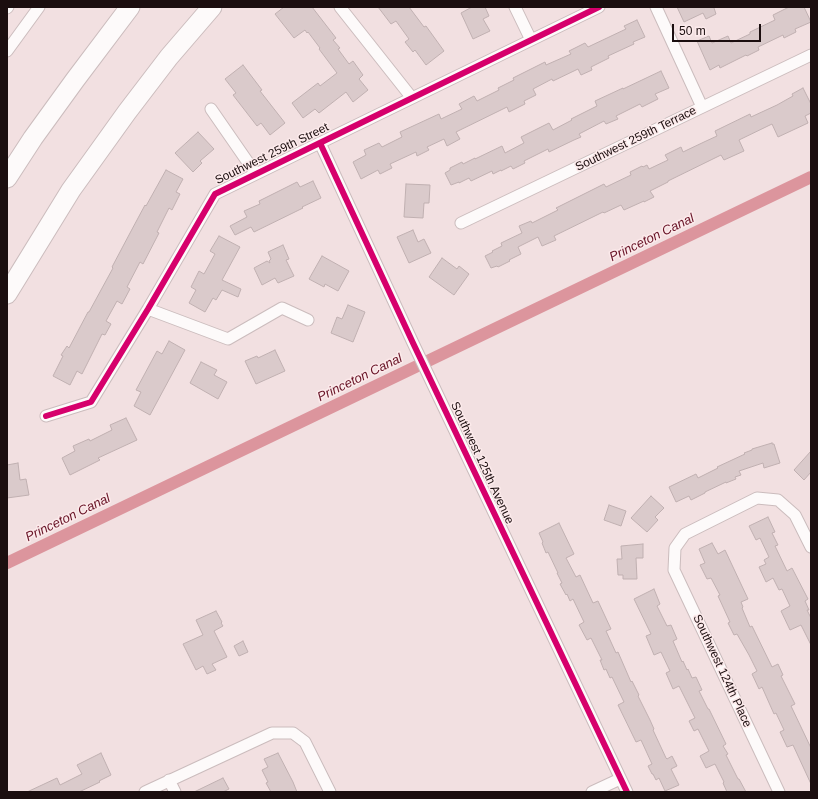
<!DOCTYPE html>
<style>
body{margin:0}
#map{position:relative;width:818px;height:799px;overflow:hidden;background:#f2e0e1;font-family:Helvetica,sans-serif}
canvas{display:block}
.frame{position:absolute;inset:0;border:8px solid #1b0e0f;pointer-events:none}
.scale{position:absolute;left:672px;top:24px;width:89px;height:18px;box-sizing:border-box;border:2px solid #1b0e0f;border-top:0;padding-left:5px;font-size:12px;line-height:14px;white-space:nowrap;color:#1b0e0f;-webkit-text-stroke:3px #fceaeb;paint-order:stroke}
</style>
<div id="map">
<canvas width="818" height="799"></canvas>
<div class="frame"></div>
<div class="scale">50 m</div>
</div>
<script>
const ctx = document.querySelector('canvas').getContext('2d');
ctx.lineJoin = 'round';
function toPath(rows) {
  const path = new Path2D();
  for (const r of rows) {
    path.moveTo(r[0], r[1]);
    for (let i = 2; i < r.length; i += 2) path.lineTo(r[i], r[i + 1]);
  }
  return path;
}
function trace(path, color, width, dash) {
  ctx.strokeStyle = color;
  ctx.lineWidth = width;
  ctx.lineCap = dash ? 'butt' : 'round';
  ctx.setLineDash(dash || []);
  ctx.stroke(path);
}
function fillPath(path, color) {
  ctx.fillStyle = color;
  ctx.fill(path, 'evenodd');
}
function write(font, color, halo, rows, align = 'center') {
  ctx.font = font + ' Helvetica,sans-serif';
  ctx.lineWidth = 3;
  ctx.setLineDash([]);
  ctx.textBaseline = 'middle';
  ctx.strokeStyle = halo;
  ctx.fillStyle = color;
  for (const [text, x, y, turn = 0] of rows) {
    ctx.save();
    ctx.translate(x, y);
    ctx.rotate((+turn || 0) * Math.PI / 180);
    ctx.textAlign = isNaN(turn) ? turn : align;
    if (halo) ctx.strokeText(text, 0, 0);
    ctx.fillText(text, 0, 0);
    ctx.restore();
  }
}
trace(toPath([
 [7,563,811,177]
]), '#dc959d', 12);
const building = toPath([
 [284,7,312,7,336,38,333,40,340,48,338,49,349,64,353,61,363,75,359,79,368,90,353,102,346,92,319,113,315,109,303,118,292,103,318,83,320,86,337,73,319,49,320,48,308,32,307,33,305,30,294,38,275,14,284,7],
 [378,7,409,7,424,27,426,26,444,51,426,65,415,50,413,52,405,42,409,39,396,21,391,24,378,7],
 [472,7,485,7,489,16,483,19,490,31,473,39,461,13,472,7],
 [677,7,715,7,714,8,716,14,706,19,703,13,684,22,677,7],
 [789,7,804,7,811,22,795,29,796,32,784,38,783,35,758,47,759,50,747,56,746,55,720,68,719,65,710,70,697,41,709,36,712,43,728,36,731,43,750,34,750,32,775,20,773,15,789,7],
 [637,20,645,37,633,42,634,44,608,56,609,58,591,67,592,70,581,75,578,69,553,81,552,79,533,89,536,95,524,101,525,104,509,112,507,107,456,132,460,139,447,146,444,139,427,147,429,150,417,156,416,152,390,164,392,168,380,174,378,170,361,179,353,162,366,155,364,150,379,143,382,147,402,137,400,132,439,114,441,119,462,109,459,104,474,96,477,101,499,90,498,88,514,80,513,78,545,62,546,65,571,54,569,51,585,43,588,47,626,29,624,26,637,20],
 [243,65,262,90,260,91,285,123,270,135,261,123,257,126,233,95,236,93,225,79,243,65],
 [661,71,669,88,655,94,658,99,642,107,640,104,616,116,618,119,606,124,604,121,579,134,581,137,574,140,549,152,548,149,524,161,525,163,513,169,511,166,501,171,501,170,493,174,492,171,471,181,469,178,459,183,459,182,451,185,445,173,450,170,450,168,462,162,463,164,475,158,475,159,502,146,505,153,524,143,521,137,549,123,553,130,572,120,571,119,597,106,595,101,623,88,623,89,661,71],
 [803,88,811,104,811,113,805,116,808,123,778,137,772,124,739,140,744,151,724,160,721,155,668,181,668,182,650,191,654,197,644,202,644,201,624,210,621,205,604,213,603,212,554,236,556,240,542,246,538,237,518,247,521,254,509,260,510,261,498,267,497,266,491,268,485,256,493,252,492,251,502,246,501,243,522,233,519,226,531,221,532,223,558,210,556,208,604,184,606,187,631,175,630,172,642,166,643,167,647,165,649,169,668,160,665,155,681,147,683,152,704,142,717,136,715,131,750,114,751,117,777,105,793,96,792,94,803,88],
 [198,132,214,149,200,161,202,163,193,172,175,153,198,132],
 [166,170,183,179,176,192,180,194,172,210,169,208,157,232,159,233,143,264,140,262,127,287,130,289,122,304,117,301,106,321,111,324,105,335,102,334,82,374,77,371,70,385,53,376,63,356,61,355,67,346,69,348,88,312,89,312,113,268,112,267,130,233,145,205,146,206,166,170],
 [313,181,321,198,302,207,303,208,254,232,251,227,235,235,230,226,247,217,244,211,260,204,259,201,297,182,300,187,313,181],
 [406,184,430,185,429,203,424,203,423,218,404,217,406,184],
 [413,230,418,242,424,239,431,253,409,263,397,237,413,230],
 [219,236,240,247,222,280,241,289,238,297,222,290,216,300,213,298,205,312,189,303,196,290,191,287,199,271,204,274,215,254,210,251,219,236],
 [283,245,289,259,286,260,294,276,278,283,275,278,262,285,254,268,267,261,270,263,269,261,271,259,268,252,283,245],
 [322,256,349,271,338,291,325,284,324,287,309,279,322,256],
 [442,258,457,269,459,266,469,274,454,295,429,277,442,258],
 [348,305,365,312,353,342,331,333,337,317,342,319,348,305],
 [169,341,185,350,150,415,134,406,141,392,136,390,157,351,162,354,169,341],
 [275,350,285,371,256,384,245,361,257,356,258,358,275,350],
 [201,362,217,370,214,375,227,382,218,399,190,383,201,362],
 [126,418,137,440,98,458,100,460,70,475,62,458,75,451,73,446,89,439,90,441,112,430,110,425,126,418],
 [772,443,772,444,774,444,780,463,764,468,763,463,739,471,741,475,735,477,736,479,726,483,726,482,705,492,705,493,691,500,689,496,676,502,669,487,696,474,698,478,718,468,717,467,745,454,744,453,752,450,752,449,772,443],
 [811,451,811,472,804,480,794,470,811,451],
 [18,463,20,480,26,479,29,495,7,498,7,465,18,463],
 [651,496,664,508,655,517,658,520,647,532,631,518,651,496],
 [609,505,626,511,621,526,604,520,609,505],
 [768,517,775,532,772,533,778,545,775,546,787,571,792,568,808,599,805,601,809,610,807,610,811,618,811,645,801,625,790,630,781,611,790,606,782,589,779,590,773,578,766,582,759,567,766,564,764,560,769,557,760,538,756,540,749,526,768,517],
 [559,523,574,554,566,558,576,577,580,575,593,603,598,601,611,629,606,631,616,653,618,652,631,682,632,681,639,695,638,696,650,720,654,729,653,730,666,758,667,759,672,756,677,766,671,769,679,785,665,791,659,778,656,780,653,774,652,774,648,766,652,764,641,740,636,742,618,705,624,702,612,677,610,678,606,669,604,670,600,660,602,660,591,638,587,640,579,625,584,622,573,599,570,601,567,594,566,595,560,584,562,583,557,573,558,573,548,552,546,553,542,543,543,542,539,533,559,523],
 [712,543,718,554,725,550,748,599,741,602,743,607,742,608,750,627,752,626,772,667,778,664,783,675,781,676,795,704,791,706,811,748,811,784,793,745,787,747,780,732,784,730,776,713,774,714,762,687,759,689,752,674,757,671,749,655,737,634,734,635,728,623,730,622,718,596,720,595,711,578,707,579,700,565,705,563,699,549,712,543],
 [643,544,643,558,636,558,637,579,623,579,623,575,618,575,617,559,622,559,621,546,643,544],
 [654,589,660,604,657,606,667,626,671,625,677,639,673,641,682,662,683,661,687,670,688,669,692,678,696,677,702,690,699,691,708,709,709,709,726,744,723,746,728,754,726,755,738,779,739,779,746,792,727,792,723,783,724,782,715,764,706,768,700,756,709,751,698,729,694,731,689,721,695,718,679,686,673,689,666,673,670,671,661,652,654,655,646,636,651,634,634,599,654,589],
 [216,611,222,622,221,623,223,626,214,631,227,657,212,664,216,670,207,674,203,666,196,670,183,644,203,635,196,620,216,611],
 [243,641,248,652,239,656,234,646,243,641],
 [101,753,111,775,99,781,100,782,79,792,27,792,57,778,60,785,82,774,77,765,101,753],
 [278,753,293,782,297,792,271,792,266,783,268,782,262,770,268,767,264,759,278,753],
 [223,778,229,789,223,792,194,792,223,778]
]);
fillPath(building, '#dacacb');
trace(building, '#c0b0b1', 1);
const minor = toPath([
 [340,7,412,98],
 [515,7,531,40],
 [656,7,702,107],
 [7,8,8,7],
 [7,51,39,7],
 [211,109,256,174],
 [320,143,413,343,627,792],
 [461,223,811,55],
 [148,309,228,339,282,308,308,320],
 [46,416,91,402,148,309,215,194,599,7],
 [169,780,175,792],
 [145,792,272,733,293,733,305,742,330,792],
 [592,792,620,779],
 [779,792,674,570,675,548,685,534,757,498,778,500,795,515,811,547]
]);
const motorway = toPath([
 [7,178,33,138,75,80,130,7],
 [7,294,71,190,127,112,169,57,212,7]
]);
trace(minor, '#cbbcbd', 13);
trace(motorway, '#cbbcbd', 21);
trace(minor, '#fdfafa', 11);
trace(motorway, '#fdfafa', 19);
trace(toPath([
 [320,143,413,343,627,792],
 [46,416,91,402,148,309,215,194,599,7]
]), '#d6006c', 6);
write('12px', '#1b0e0f', '#fceaeb', [
 ["Southwest 259th Terrace",636,139,-26],
 ["Southwest 259th Street",272,154,-26],
 ["Southwest 125th Avenue",482,463,65],
 ["Southwest 124th Place",722,671,65]
]);
write('italic 13px', '#681326', '#fceaeb', [
 ["Princeton Canal",652,238,-26],
 ["Princeton Canal",360,378,-26],
 ["Princeton Canal",68,518,-26]
]);
</script>
